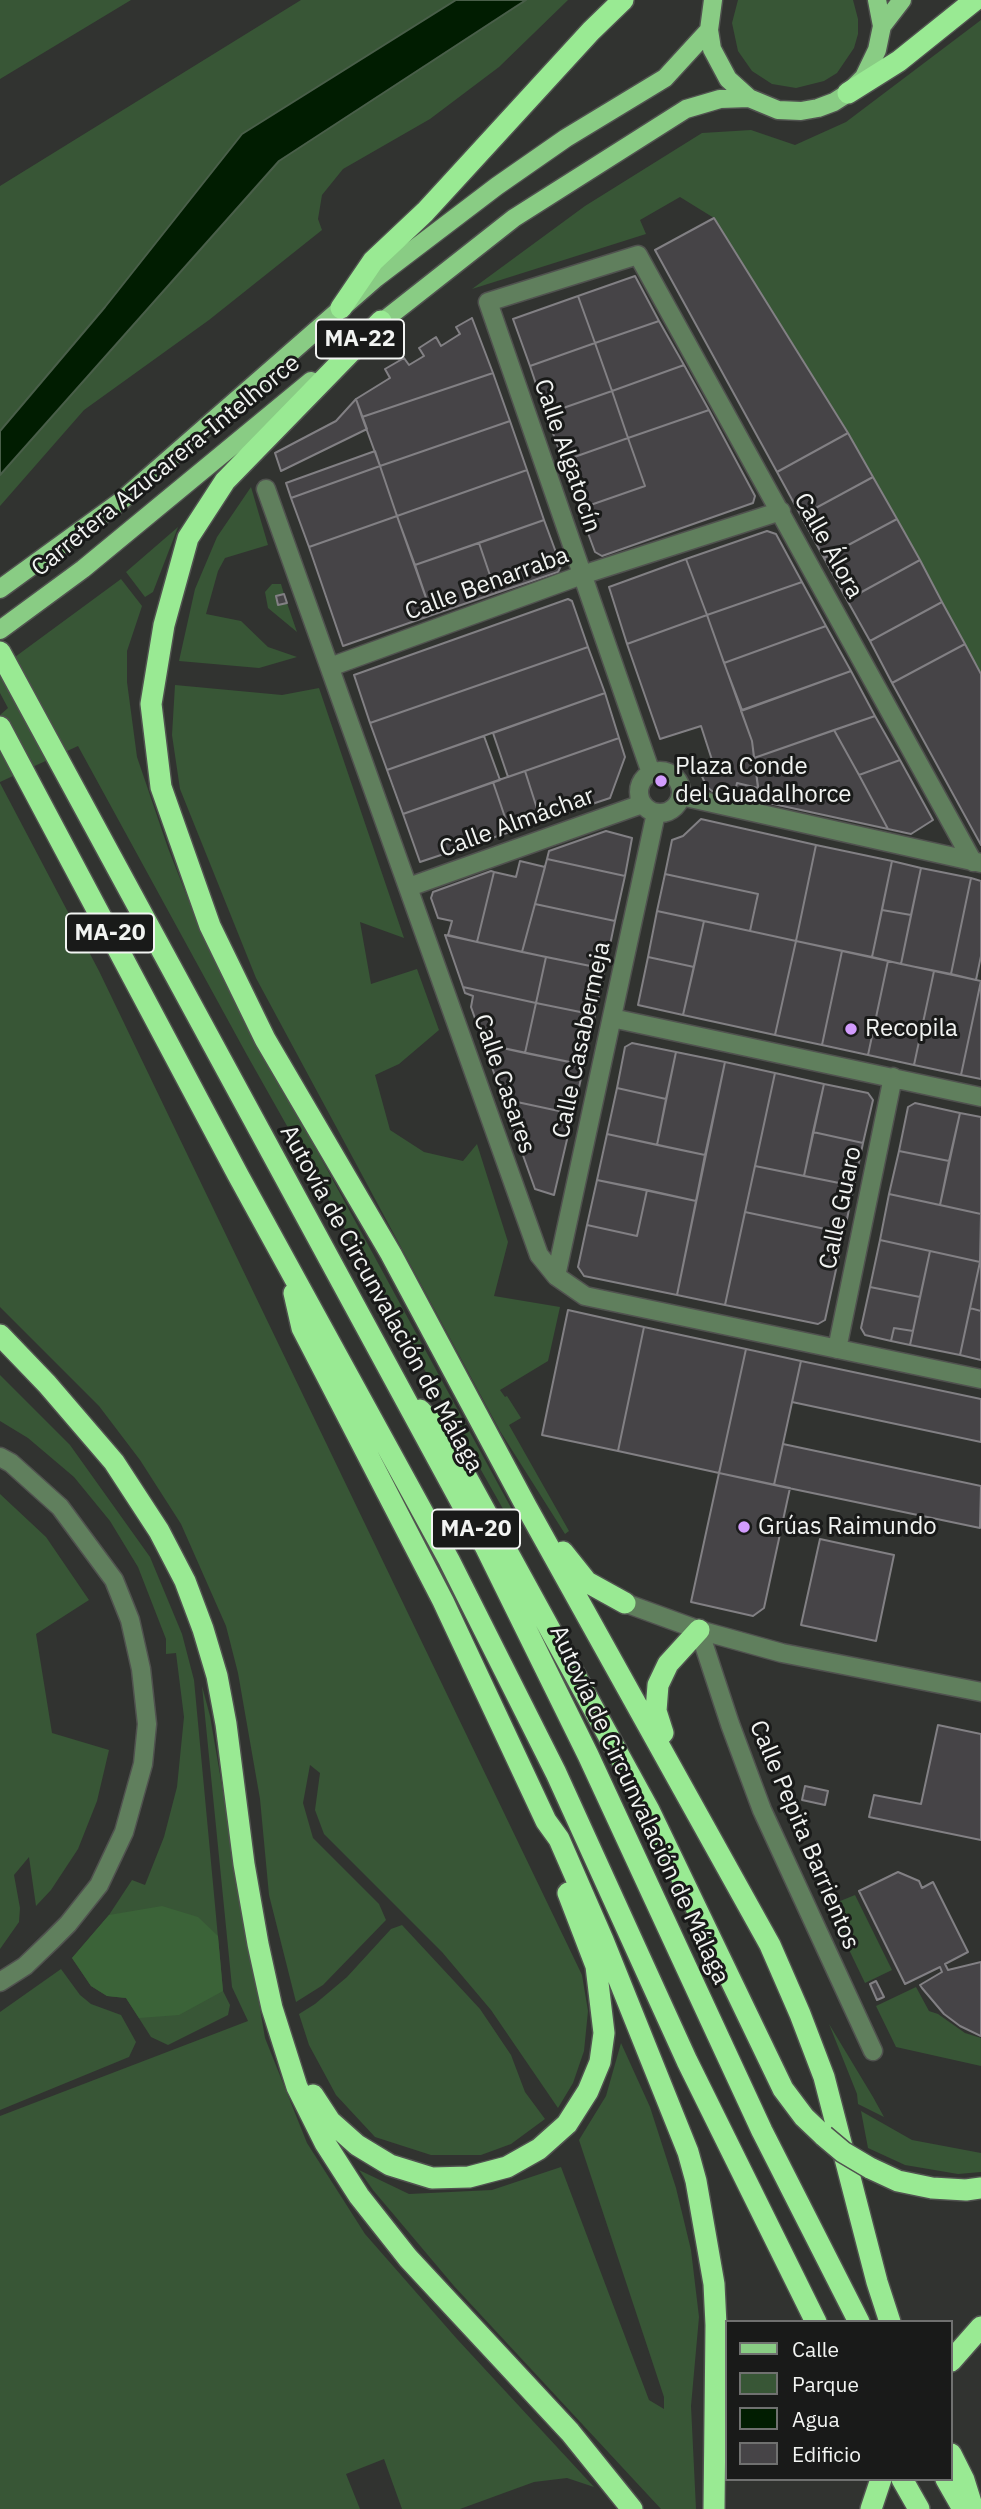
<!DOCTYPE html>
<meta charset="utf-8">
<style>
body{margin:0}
#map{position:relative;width:981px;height:2509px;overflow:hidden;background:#313330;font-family:"IBM Plex Sans",sans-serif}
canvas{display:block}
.legend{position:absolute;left:725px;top:2320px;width:228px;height:161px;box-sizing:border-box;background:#191a19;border:2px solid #707170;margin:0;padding:9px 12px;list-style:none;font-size:21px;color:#f2f4f2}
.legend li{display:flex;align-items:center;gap:14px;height:35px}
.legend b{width:35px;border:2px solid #707170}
</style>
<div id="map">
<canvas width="981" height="2509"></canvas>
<ul class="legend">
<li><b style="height:9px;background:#89cc84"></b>Calle</li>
<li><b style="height:19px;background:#385636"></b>Parque</li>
<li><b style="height:19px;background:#011d01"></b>Agua</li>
<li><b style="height:19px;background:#464447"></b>Edificio</li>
</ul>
</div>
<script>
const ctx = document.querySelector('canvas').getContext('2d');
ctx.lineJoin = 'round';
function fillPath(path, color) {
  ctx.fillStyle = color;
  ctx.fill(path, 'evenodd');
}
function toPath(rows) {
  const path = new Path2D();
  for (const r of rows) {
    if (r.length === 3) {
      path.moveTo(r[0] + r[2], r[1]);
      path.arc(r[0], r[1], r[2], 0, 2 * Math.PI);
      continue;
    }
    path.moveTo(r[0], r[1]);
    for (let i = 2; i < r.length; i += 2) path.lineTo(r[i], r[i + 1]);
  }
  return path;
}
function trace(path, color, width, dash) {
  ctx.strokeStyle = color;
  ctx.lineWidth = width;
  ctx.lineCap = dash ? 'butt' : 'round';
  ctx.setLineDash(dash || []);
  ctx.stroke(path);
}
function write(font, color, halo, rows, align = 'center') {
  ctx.font = font + ' "IBM Plex Sans",sans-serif';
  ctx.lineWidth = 6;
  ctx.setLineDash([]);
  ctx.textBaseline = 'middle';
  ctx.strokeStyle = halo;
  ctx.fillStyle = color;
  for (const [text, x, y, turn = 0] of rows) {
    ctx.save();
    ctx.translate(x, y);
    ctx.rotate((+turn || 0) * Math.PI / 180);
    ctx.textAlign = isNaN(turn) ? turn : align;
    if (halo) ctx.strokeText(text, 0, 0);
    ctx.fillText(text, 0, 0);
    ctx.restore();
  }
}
fillPath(toPath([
 [0,0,131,0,0,79],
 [301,0,456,0,242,134,105,307,0,431,0,186],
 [526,0,568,0,499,67,430,119,343,169,322,195,318,219,322,230,209,320,84,410,0,506,0,475,279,161],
 [738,0,853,0,858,19,858,34,854,48,837,73,824,81,796,88,772,84,752,71,738,51,732,23],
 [981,20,981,674,848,433,714,218,680,197,640,220,646,234,472,289,585,206,702,133,751,130,795,145,846,122],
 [251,487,268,545,225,558,218,571,206,614,241,621,268,647,297,657,259,668,179,661,195,589,217,537],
 [178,527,153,592,145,597,126,572],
 [121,579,142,606,127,651,127,682,137,757,168,848,203,937,260,1046,522,1528,516,1532,247,1055,78,746,0,782,0,715,8,708,0,693,0,668],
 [272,584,281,584,284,594,276,596,278,605,287,603,297,632,268,608,265,592],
 [175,685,282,695,319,688,404,938,360,922,371,984,417,969,439,1030,399,1064,375,1075,390,1130,424,1152,463,1161,477,1144,508,1242,494,1296,560,1307,548,1361,500,1390,505,1397,507,1396,521,1418,509,1425,569,1531,565,1534,500,1431,256,978,180,789,172,735],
 [0,783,99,971,582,1975,588,2011,584,2051,573,2083,558,2108,491,2010,442,1952,324,1834,315,1810,320,1773,310,1765,303,1803,313,1838,379,1904,386,1920,323,1985,296,2002,269,1895,260,1799,238,1673,226,1626,181,1524,140,1460,99,1406,0,1307],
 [0,1375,70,1445,150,1557,182,1634,194,1680,223,1991,230,2005,228,2015,168,2045,151,2037,126,1998,107,1996,91,1986,72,1958,109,1915,132,1880,145,1885,164,1837,177,1787,184,1717,176,1653,166,1654,166,1639,138,1567,110,1521,74,1477,28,1438,0,1421],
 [0,1494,46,1537,89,1600,36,1634,52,1733,109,1750,97,1801,78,1849,51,1890,36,1906,29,1857,14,1875,20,1908,19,1922,0,1949],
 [202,1686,210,1716,265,2038,307,2143,365,2234,457,2339,594,2487,567,2478,534,2482,460,2509,402,2509,384,2459,346,2474,360,2509,0,2509,0,2116,248,2021,232,1987],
 [855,1895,892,1970,865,1983,828,1906],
 [402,1925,480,2009,511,2055,525,2092,545,2119,511,2144,481,2155,431,2155,375,2137,336,2095,309,2045,299,2014,315,2004,347,1977,391,1929],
 [61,1969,80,1995,91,2004,121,2015,136,2042,129,2057,0,2110,0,2012],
 [916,1987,929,2011,938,2014,965,2033,981,2038,981,2066,896,2047,876,2006],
 [829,2024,873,2097,884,2117,858,2104,857,2094],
 [621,2043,650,2107,676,2188,691,2250,699,2317,691,2406,696,2509,661,2509,454,2286,373,2190,359,2170,409,2194,492,2190,561,2167,649,2400,664,2409,664,2397,579,2140,606,2096],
 [861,2111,912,2140,981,2153,981,2172,958,2174,905,2165,868,2148]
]), '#385636');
fillPath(toPath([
 [162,1906,198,1917,218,1936,223,1991,179,2015,139,2018,126,1998,107,1996,91,1986,72,1958,109,1915]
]), '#3b6338');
const water = toPath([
 [456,0,526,0,279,161,0,475,0,431,105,307,242,134,456,0]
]);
fillPath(water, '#011d01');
trace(water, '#495e49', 2);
const building = toPath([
 [714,218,848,433,777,472,655,250,714,218],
 [635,276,659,321,595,343,578,296,635,276],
 [578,296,595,343,530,366,513,319,578,296],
 [472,318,493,373,362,417,356,399,390,378,385,369,404,358,409,365,424,356,419,348,436,337,441,346,460,334,456,327,472,318],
 [659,321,684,365,612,391,595,343,659,321],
 [595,343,612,391,546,414,530,366,595,343],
 [684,365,709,410,628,438,612,391,684,365],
 [493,373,510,421,380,466,362,417,493,373],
 [612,391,628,438,563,461,546,414,612,391],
 [356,399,367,429,281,471,275,453,336,421,356,399],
 [709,410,755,496,753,503,602,556,595,552,579,509,645,486,628,438,709,410],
 [510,421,527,470,397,516,380,466,510,421],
 [848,433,873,477,801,516,777,472,848,433],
 [628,438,645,486,579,509,563,461,628,438],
 [375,451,380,466,291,498,286,483,375,451],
 [380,466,397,516,309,547,291,498,380,466],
 [527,470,544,520,415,565,397,516,527,470],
 [873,477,897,519,824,558,801,516,873,477],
 [397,516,432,615,343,646,309,547,397,516],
 [897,519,920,560,847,600,824,558,897,519],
 [544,520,561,566,558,572,496,593,479,543,544,520],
 [767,531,776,534,802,582,707,615,686,559,767,531],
 [479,543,496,593,432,615,415,565,479,543],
 [686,559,707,615,627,644,609,587,686,559],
 [920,560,942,602,870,641,847,600,920,560],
 [802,582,826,626,724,663,707,615,802,582],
 [284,594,287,603,278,605,276,596,284,594],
 [568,599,572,601,588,647,370,723,354,675,568,599],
 [942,602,965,644,892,683,870,641,942,602],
 [707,615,752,741,758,788,737,783,734,796,712,791,707,787,697,766,712,760,701,726,660,739,627,644,707,615],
 [826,626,851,671,742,710,724,663,826,626],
 [965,644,981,674,981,845,892,683,965,644],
 [588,647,605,693,387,770,370,723,588,647],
 [851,671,875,716,754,758,752,741,741,711,851,671],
 [605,693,619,738,508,777,493,733,605,693],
 [875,716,900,760,859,775,834,730,875,716],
 [834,730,859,775,888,829,755,800,758,786,754,758,834,730],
 [484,736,500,780,403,814,387,770,484,736],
 [619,738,625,757,610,798,541,821,525,771,619,738],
 [900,760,933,820,911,834,888,829,859,775,900,760],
 [525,771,541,821,510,832,493,782,525,771],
 [493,782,510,832,420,862,403,814,493,782],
 [737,783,758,788,755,800,734,796,737,783],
 [701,819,816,845,796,941,750,931,758,894,665,874,672,840,683,836,701,819],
 [606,831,632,838,625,876,547,859,549,851,606,831],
 [816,845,892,861,872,957,796,941,816,845],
 [547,859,625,876,615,921,535,904,547,859],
 [520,861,545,867,522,952,477,942,494,872,516,877,520,861],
 [892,861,921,868,911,915,882,910,892,861],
 [921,868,971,878,951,974,901,964,921,868],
 [491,871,494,872,477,942,448,935,452,921,438,918,431,898,433,892,491,871],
 [665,874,758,894,750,931,657,911,665,874],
 [971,878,981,881,981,956,976,980,951,974,971,878],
 [535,904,615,921,605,969,522,952,535,904],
 [882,910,911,915,901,964,872,957,882,910],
 [657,911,704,921,694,967,648,957,657,911],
 [704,921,796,941,775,1035,683,1015,704,921],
 [445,935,546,957,536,1003,463,987,445,935],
 [796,941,842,951,822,1045,775,1035,796,941],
 [842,951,888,961,868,1055,822,1045,842,951],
 [546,957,605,969,595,1015,536,1003,546,957],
 [648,957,694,967,683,1015,638,1005,648,957],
 [888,961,934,971,914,1065,868,1055,888,961],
 [934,971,981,981,961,1075,914,1065,934,971],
 [981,981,981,1079,961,1075,981,981],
 [463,987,536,1003,525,1053,484,1044,471,1007,473,996,465,993,463,987],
 [536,1003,595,1015,584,1065,525,1053,536,1003],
 [632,1043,676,1052,666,1099,617,1088,625,1047,632,1043],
 [484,1044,584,1065,573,1114,503,1099,484,1044],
 [676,1052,725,1062,705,1155,657,1145,676,1052],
 [725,1062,775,1073,725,1305,677,1295,725,1062],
 [775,1073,824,1084,804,1176,755,1166,775,1073],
 [824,1084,868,1093,873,1100,863,1143,813,1132,824,1084],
 [617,1088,666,1099,657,1145,607,1134,617,1088],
 [503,1099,573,1114,554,1195,535,1189,503,1099],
 [915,1103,960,1113,949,1161,899,1151,908,1107,915,1103],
 [960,1113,981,1117,981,1214,940,1205,960,1113],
 [813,1132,863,1143,854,1186,804,1176,813,1132],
 [607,1134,705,1155,696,1201,597,1180,607,1134],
 [899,1151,949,1161,940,1205,889,1194,899,1151],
 [755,1166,854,1186,844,1233,745,1212,755,1166],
 [597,1180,647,1190,637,1236,587,1225,597,1180],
 [647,1190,696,1201,677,1295,584,1276,578,1267,587,1225,637,1236,647,1190],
 [889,1194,981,1214,980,1262,880,1240,889,1194],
 [745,1212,844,1233,825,1320,818,1324,725,1305,745,1212],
 [880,1240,930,1251,920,1297,870,1287,880,1240],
 [930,1251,980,1262,960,1355,910,1345,930,1251],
 [980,1262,981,1262,981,1311,970,1308,980,1262],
 [870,1287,920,1297,913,1331,894,1328,891,1341,865,1335,861,1328,870,1287],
 [970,1308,981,1311,981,1360,960,1355,970,1308],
 [568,1310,644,1327,618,1451,542,1435,568,1310],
 [644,1327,746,1349,719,1473,618,1451,644,1327],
 [894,1328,913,1331,910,1345,891,1341,894,1328],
 [746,1349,801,1361,774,1485,719,1473,746,1349],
 [801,1361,981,1399,981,1442,792,1402,801,1361],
 [783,1444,981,1486,980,1528,774,1485,783,1444],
 [719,1473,790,1488,764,1608,753,1616,691,1602,719,1473],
 [820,1539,894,1555,876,1641,801,1625,820,1539],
 [938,1725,981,1734,981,1840,869,1817,874,1795,921,1804,938,1725],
 [805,1786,828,1791,825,1805,802,1800,805,1786],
 [898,1872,919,1881,922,1888,933,1882,968,1952,945,1964,948,1970,981,1962,981,2036,960,2026,944,2014,922,1988,920,1985,942,1972,940,1967,905,1984,859,1891,898,1872],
 [876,1981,884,1997,877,2000,870,1984,876,1981]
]);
fillPath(building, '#464447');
trace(building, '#828084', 2);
const minor = toPath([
 [266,489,539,1255,556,1276,585,1296,981,1379],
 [330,667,582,575,781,511],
 [660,792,21],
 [651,773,488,302,638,255,973,862],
 [681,796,981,863],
 [409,887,642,804],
 [612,1018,981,1097],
 [556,1276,656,813],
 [837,1349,893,1077],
 [0,1457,11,1463,60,1507,114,1580,130,1620,141,1669,147,1724,143,1764,124,1832,99,1885,68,1924,52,1940,25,1966,0,1982],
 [625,1603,699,1630,782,1653,981,1692],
 [699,1630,730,1724,762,1810,873,2051]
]);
const major = toPath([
 [713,0,709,30,712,49,728,79,749,98,778,110,801,111,818,108,834,102,848,93,864,77,877,50,882,26,877,0],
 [882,26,902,0],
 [373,329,514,218,686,109,720,99,749,98],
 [0,589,121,501,376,278,497,186,566,138,665,78,709,30],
 [0,630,83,569,311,381]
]);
const highway = toPath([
 [848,93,899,61,975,0],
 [341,308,373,261,425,212,591,31,623,0],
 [381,321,225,481,188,538,164,625,151,704,161,787,210,926,265,1039,391,1254,526,1506,770,1945,800,2014,824,2077,877,2282,890,2322],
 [0,652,486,1548,588,1755,762,2131,859,2322],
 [0,727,238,1175,449,1560,556,1773,687,2061,816,2322],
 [294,1293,302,1328,443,1601,546,1821,559,1839,603,1940,688,2152,696,2181,714,2284,716,2325,714,2509],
 [0,1335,47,1384,114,1462,159,1531,185,1581,203,1629,217,1676,226,1724,244,1864,258,1944,272,2008,297,2087,325,2143,359,2196,408,2258,570,2432,632,2509],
 [420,1410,444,1436,649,1810,783,2089,804,2117,824,2136],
 [563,1552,587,1582,625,1603],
 [663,1733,656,1711,658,1685,668,1664,699,1630],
 [313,2095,330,2121,357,2145,390,2165,432,2178,469,2177,507,2167,539,2149,567,2124,588,2091,600,2062,604,2033,596,1966,568,1893],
 [870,2168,898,2181,932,2188,966,2190,981,2188],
 [951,2361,981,2327],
 [951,2454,964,2480,973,2509],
 [902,2479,919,2509],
 [946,2479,963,2509],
 [871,2509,881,2479]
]);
trace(minor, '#50524f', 21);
trace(major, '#50524f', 21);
trace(highway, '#50524f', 24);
trace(minor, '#607f5d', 18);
trace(major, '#89cc84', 18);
trace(highway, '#99ea93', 21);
const highwayBridge = toPath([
 [824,2136,843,2152,870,2168]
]);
trace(highwayBridge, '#50524f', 24, []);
trace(highwayBridge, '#99ea93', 21);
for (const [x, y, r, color] of [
 [661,781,7,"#d29cfd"],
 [851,1029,7,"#d29cfd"],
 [744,1527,7,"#d29cfd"]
]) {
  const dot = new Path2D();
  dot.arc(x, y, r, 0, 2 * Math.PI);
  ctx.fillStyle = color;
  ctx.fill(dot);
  trace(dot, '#191a19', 2.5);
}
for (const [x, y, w] of [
 [360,339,88],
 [110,933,88],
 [476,1529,88]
]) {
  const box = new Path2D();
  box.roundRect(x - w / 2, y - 19.5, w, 39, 5);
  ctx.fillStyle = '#191a19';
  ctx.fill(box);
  trace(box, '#f2f4f2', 2);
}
write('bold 23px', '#f2f4f2', null, [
 ["MA-22",360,339],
 ["MA-20",110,933],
 ["MA-20",476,1529]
]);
write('24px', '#f2f4f2', '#191a19', [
 ["Calle Algatocín",567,456,71],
 ["Carretera Azucarera-Intelhorce",166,466,-39],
 ["Calle Álora",828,546,61],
 ["Calle Benarraba",487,584,-20],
 ["Calle Almáchar",517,823,-20],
 ["Calle Casabermeja",582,1040,-78],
 ["Calle Casares",504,1084,71],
 ["Calle Guaro",841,1208,-78],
 ["Autovía de Circunvalación de Málaga",381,1299,61],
 ["Autovía de Circunvalación de Málaga",639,1805,65],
 ["Calle Pepita Barrientos",804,1835,67]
]);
write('24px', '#f2f4f2', '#191a19', [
 ["Plaza Conde",675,767],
 ["del Guadalhorce",675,795],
 ["Recopila",865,1029],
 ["Grúas Raimundo",758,1527]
], 'left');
</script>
